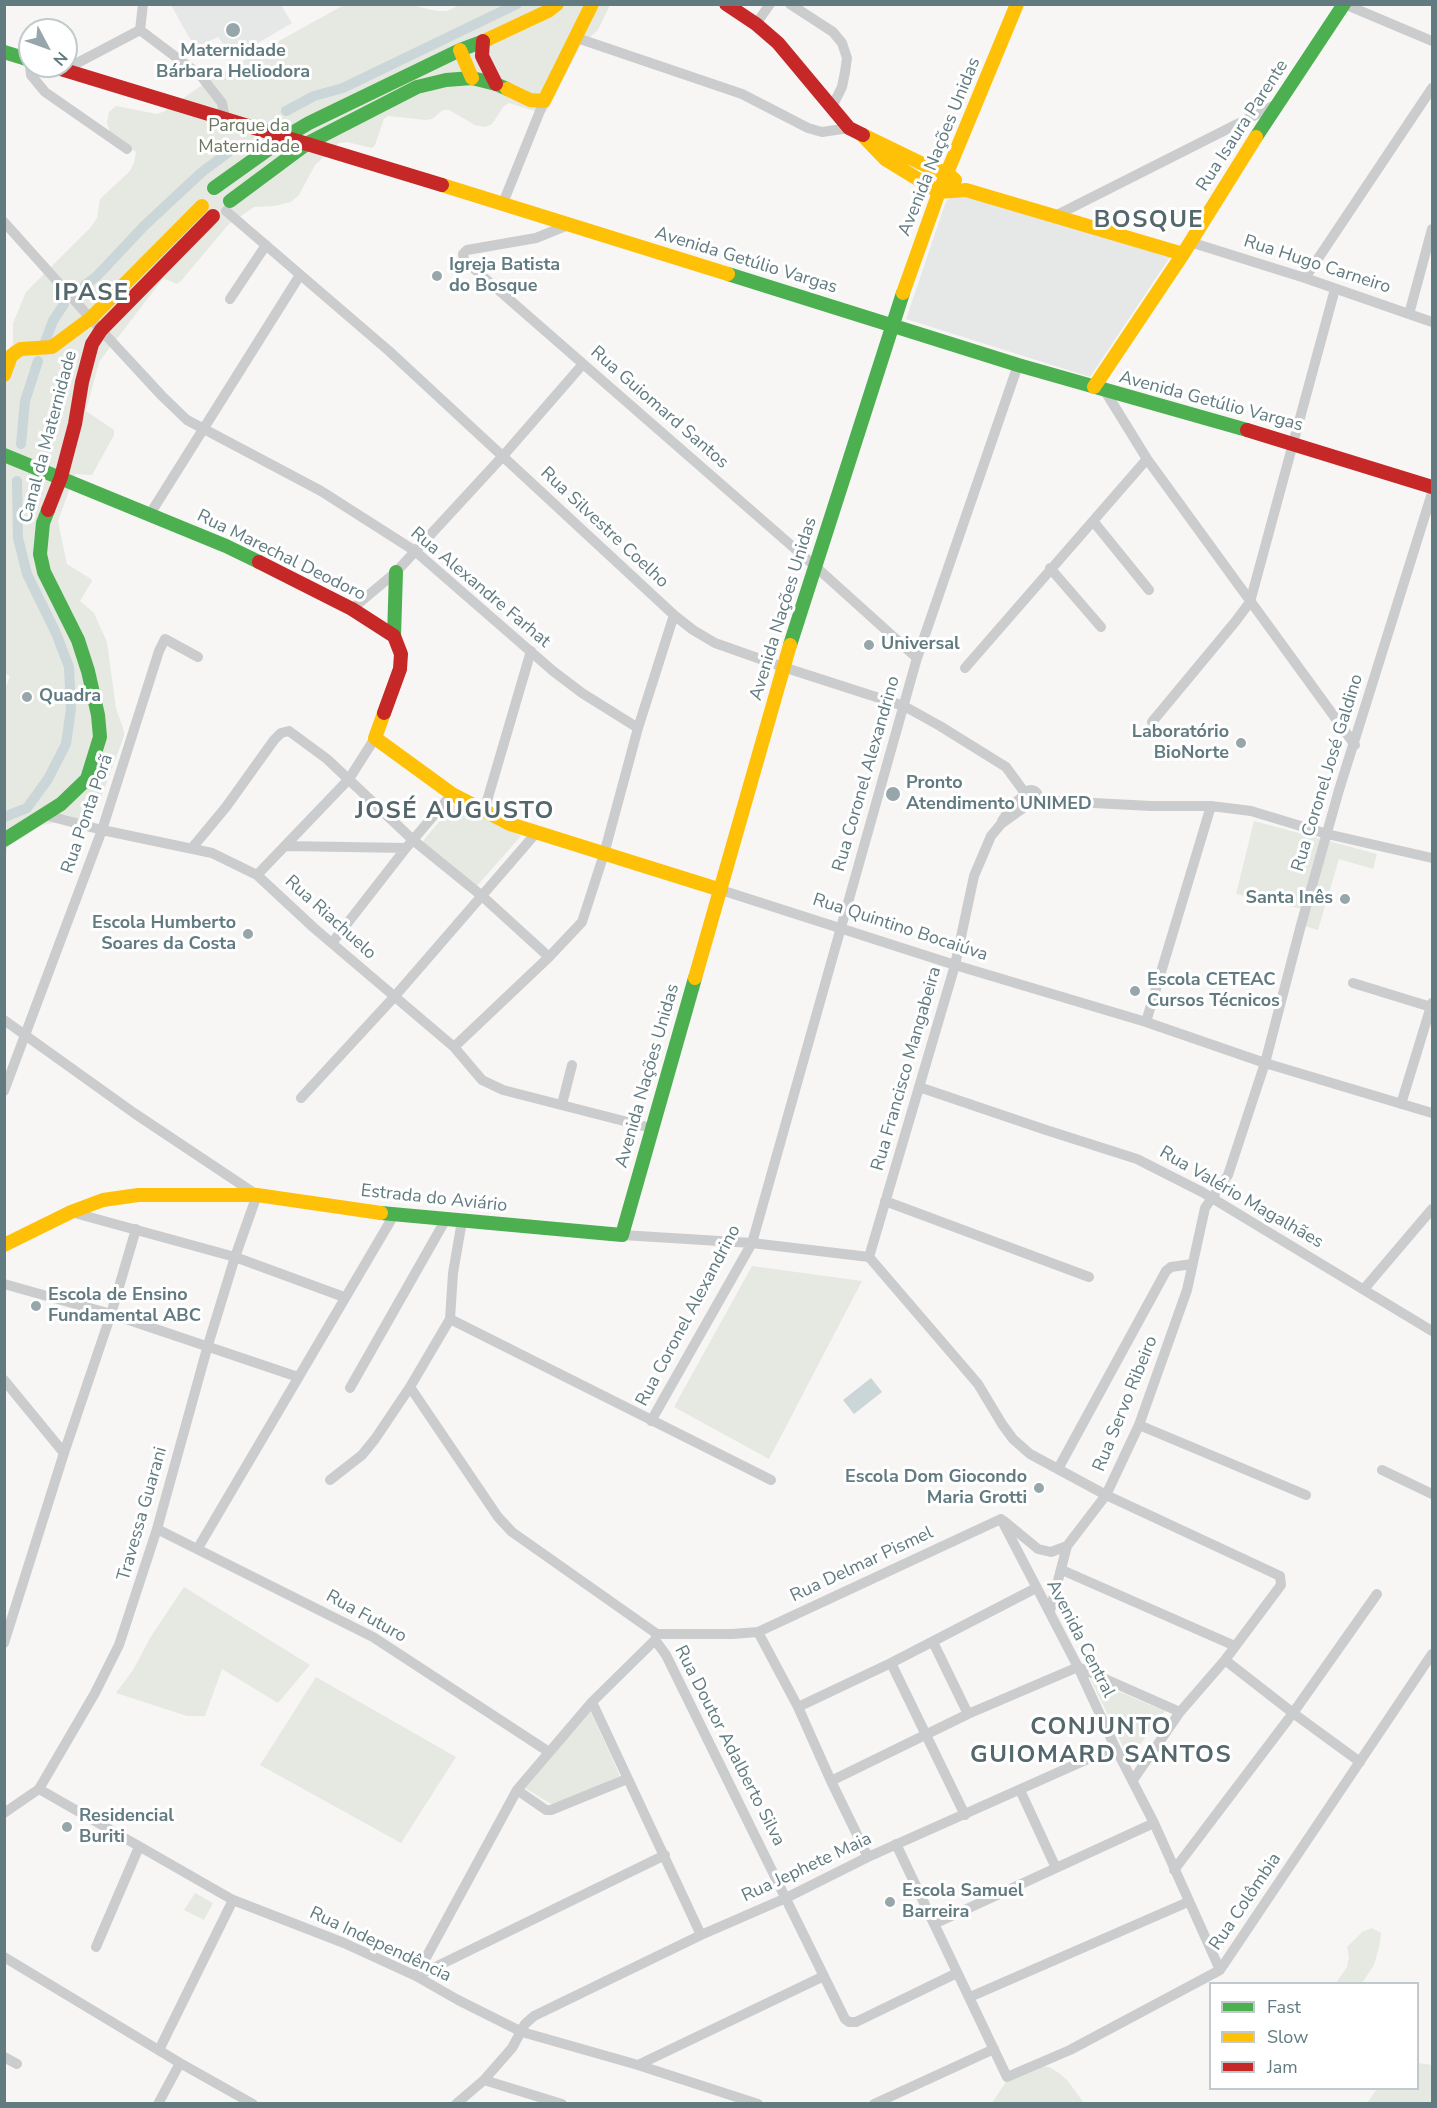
<!DOCTYPE html>
<html>
<head>
<meta charset="utf-8">
<style>
  body { margin:0 }
  #map { position:relative; width:1437px; height:2108px; overflow:hidden; background:#f7f6f5; font-family:"Nunito Sans",sans-serif }
  canvas { display:block }
  .frame { position:absolute; inset:0; border:6px solid #617b81; pointer-events:none }
  .legend { position:absolute; left:1209px; top:1982px; width:210px; height:108px; box-sizing:border-box; background:#fff; border:2px solid #c0cacd; margin:0; padding:8px 10px; list-style:none; font-size:18px; color:#617b81 }
  .legend li { display:flex; align-items:center; gap:12px; height:30px }
  .legend b { width:30px; border:2px solid #c0cacd }
  .north { position:absolute; left:18px; top:18px; width:60px; height:60px; box-sizing:border-box; background:#fff; border:2px solid #c0cacd; border-radius:50%; rotate:131deg; font-size:16px; font-weight:700; line-height:24px; text-align:center; color:#617b81 }
  .north::after { content:''; display:block; margin:auto; width:21px; height:27px; background:#96a6aa; clip-path:polygon(50% 0,100% 100%,50% 72%,0 100%) }
</style>
</head>
<body>
<div id="map">
<canvas width="1437" height="2108"></canvas>
<div class="frame"></div>
<ul class="legend">
<li><b style="height:8px;background:#4caf50"></b>Fast</li>
<li><b style="height:8px;background:#ffc107"></b>Slow</li>
<li><b style="height:8px;background:#c62828"></b>Jam</li>
</ul>
<div class="north">N</div>
</div>
<script>
const context = document.querySelector('canvas').getContext('2d');
context.lineJoin = 'round';
function paint(path, color) {
  context.fillStyle = color;
  context.fill(path, 'evenodd');
}
function toPath(rows) {
  const path = new Path2D();
  for (const r of rows) {
    if (r.length === 3) {
      path.moveTo(r[0] + r[2], r[1]);
      path.arc(r[0], r[1], r[2], 0, 2 * Math.PI);
      continue;
    }
    path.moveTo(r[0], r[1]);
    for (let i = 2; i < r.length; i += 2) path.lineTo(r[i], r[i + 1]);
  }
  return path;
}
function stroke(path, color, width, dash) {
  context.strokeStyle = color;
  context.lineWidth = width;
  context.lineCap = dash ? 'butt' : 'round';
  context.setLineDash(dash || []);
  context.stroke(path);
}
function label(font, color, halo, rows, align = 'center') {
  context.font = font + ' "Nunito Sans",sans-serif';
  context.lineWidth = 6;
  context.setLineDash([]);
  context.textBaseline = 'middle';
  context.strokeStyle = halo;
  context.fillStyle = color;
  for (const [text, x, y, turn = 0] of rows) {
    context.save();
    context.translate(x, y);
    context.rotate((+turn || 0) * Math.PI / 180);
    context.textAlign = isNaN(turn) ? turn : align;
    if (halo) context.strokeText(text, 0, 0);
    context.fillText(text, 0, 0);
    context.restore();
  }
}
paint(toPath([
  [171,5,281,5,292,23,233,58,218,37,195,48],
  [958,193,1170,257,1090,377,906,319,946,201]
]), '#e6e8e7');
paint(toPath([
  [462,4,610,5,598,30,580,46,546,112,541,113,509,103,504,106,492,124,485,127,475,125,449,110,443,110,432,119,425,120,388,116,384,119,375,145,372,148,347,142,339,143,315,165,299,195,291,202,274,206,254,207,228,225,181,281,177,284,165,279,162,280,99,362,86,411,114,430,114,435,92,475,75,474,58,521,67,564,91,579,92,581,80,601,94,613,107,642,116,708,124,731,124,736,93,820,89,822,75,819,42,825,7,847,5,863,4,691,10,676,4,673,4,386,13,360,13,323,26,292,91,227,97,218,100,199,130,171,134,163,136,152,110,133,107,122,109,112,116,106,157,114,165,111,212,78,344,5,411,5,437,11,447,11],
  [455,803,521,836,476,887,422,842],
  [1254,821,1377,854,1373,869,1339,859,1318,930,1301,925,1302,909,1236,894],
  [752,1266,862,1281,769,1459,674,1407],
  [184,1587,310,1665,278,1703,222,1669,205,1716,187,1716,116,1693,133,1670,150,1638],
  [316,1677,456,1757,401,1843,260,1765],
  [1091,1680,1165,1711,1129,1759],
  [590,1710,620,1776,563,1801,551,1804,525,1788],
  [195,1893,213,1903,204,1920,184,1910],
  [1372,1928,1381,1933,1380,1943,1374,1965,1362,1983,1336,1983,1347,1967,1349,1957,1347,1947,1362,1932],
  [1418,2063,1432,2065,1432,2103,1367,2103,1377,2089,1418,2088],
  [1039,2066,1049,2067,1059,2073,1067,2080,1084,2103,991,2104,1010,2076]
]), '#e6e8e2');
paint(toPath([
  [871,1378,882,1392,854,1414,843,1400]
]), '#cad6d7');
stroke(toPath([
  [286,111,314,96,343,88,517,4],
  [85,285,97,276,144,226,202,172,230,151],
  [45,342,53,321,64,304],
  [21,444,25,401,38,361],
  [4,817,27,808,48,779,66,744,71,709,69,667,56,633,27,574,18,538,17,481]
]), '#cad6d7', 10);
stroke(toPath([
  [790,4,833,32,842,43,847,58,845,72,842,87,832,107],
  [1344,4,1432,41],
  [756,24,770,4],
  [140,30,201,76,222,103,225,119],
  [577,38,742,94,808,128,822,132,849,128],
  [30,66,31,75,45,92,127,149],
  [64,70,140,30,143,4],
  [503,203,544,101],
  [226,211,389,351,674,615,693,630,715,643,783,667,904,706,940,726,1006,767,1025,793],
  [1055,216,1275,105],
  [4,222,101,330,162,396,187,420,321,491,415,551,553,671,582,693,638,728],
  [568,225,536,238,467,250,463,254,464,260,816,567,917,658],
  [1190,242,1305,278,1432,322],
  [1305,278,1432,88],
  [230,299,266,245],
  [1409,314,1432,229],
  [1105,391,1147,459,1355,745],
  [150,514,300,275],
  [1093,521,1149,590],
  [1050,568,1101,627],
  [352,609,396,572,503,456,583,364],
  [965,668,1147,459],
  [1152,722,1235,622,1250,602,1335,289],
  [1031,797,7],
  [1037,800,1151,806,1211,806,1251,811,1327,834,1432,858],
  [484,811,531,651],
  [45,815,102,830,212,853,257,875,314,928,454,1047,482,1080,503,1090,651,1128],
  [1002,821,1014,803,1024,796],
  [286,846,406,848],
  [192,848,226,807,274,740,281,733,289,731,327,759,413,840,482,896,549,957],
  [257,875,349,779,375,738],
  [721,890,955,965,1146,1022,1265,1063,1432,1113],
  [332,943,406,848,452,794],
  [1353,983,1431,1007],
  [4,1020,134,1113,257,1195,235,1257,208,1345,157,1529,119,1645,95,1693,39,1789,4,1813],
  [1146,1022,1211,806],
  [454,1047,549,957,582,922,604,854,638,728,674,615],
  [919,1087,1046,1130,1137,1159,1202,1192,1432,1331],
  [4,1091,102,830,159,651,165,639,198,657],
  [301,1098,395,996,537,832],
  [562,1104,572,1065],
  [1401,1104,1432,1003],
  [885,1201,1089,1277],
  [71,1212,235,1257,344,1297],
  [622,1235,752,1243,869,1257],
  [869,1257,978,1384,1002,1424,1013,1439,1030,1454,1106,1495,1280,1576,1281,1585,1225,1660,1180,1712,1133,1780],
  [869,1257,955,965,974,876,991,836,1001,824,1029,804],
  [4,1284,111,1314,298,1377],
  [1364,1289,1432,1209],
  [450,1319,771,1480],
  [4,1380,64,1453],
  [410,1387,498,1517,512,1532,657,1634],
  [350,1388,446,1219],
  [651,1421,752,1243,917,658,1018,365],
  [1139,1425,1306,1495],
  [1058,1469,1166,1271,1171,1267,1192,1264],
  [1382,1470,1432,1494],
  [330,1480,362,1455,375,1439,410,1387,450,1319,453,1273,462,1221],
  [1001,1519,1078,1667,1115,1747,1154,1823,1220,1970],
  [1004,1521,1038,1549,1051,1552,1067,1546],
  [157,1529,373,1637,549,1752],
  [198,1548,394,1215],
  [1062,1570,1235,1646],
  [1050,1611,1067,1546,1106,1495,1139,1425,1187,1290,1205,1208,1228,1175,1265,1063,1301,925,1339,790,1432,493],
  [758,1632,798,1707,831,1781,868,1857],
  [657,1634,732,1634,758,1632,1001,1519],
  [655,1640,666,1655,845,2019,849,2022,856,2022,957,1973],
  [933,1642,968,1714],
  [4,1643,64,1453,111,1314,136,1229],
  [1225,1660,1293,1713,1360,1762],
  [891,1663,965,1815],
  [592,1702,701,1935],
  [798,1707,891,1663,1036,1588],
  [831,1781,968,1714,1078,1667,1180,1712],
  [39,1789,233,1900,344,1943,416,1976,458,2000,522,2032,638,2065,758,2104],
  [517,1790,546,1810,551,1810,627,1779],
  [1020,1790,1056,1868],
  [896,1844,1007,2077,1070,2050,1220,1970,1432,1654],
  [1174,1870,1293,1713,1377,1594],
  [934,1924,1154,1823],
  [96,1947,139,1847],
  [4,1957,180,2063,253,2104],
  [416,1976,517,1790,592,1702,655,1640,657,1634],
  [417,1976,665,1855],
  [970,1997,1188,1902],
  [159,2050,233,1900],
  [4,2057,17,2064],
  [638,2065,824,1976],
  [484,2080,562,2104],
  [158,2104,180,2063],
  [456,2104,484,2080,512,2048,525,2024,534,2016,701,1935,786,1898,868,1857,1115,1747],
  [874,2104,994,2049]
]), '#cbcccd', 10);
stroke(toPath([
  [4,52,30,60],
  [1256,137,1344,4],
  [214,188,287,136,309,123,460,50,484,41],
  [230,201,308,143,417,87,446,80,472,78,496,84,507,89],
  [728,274,1018,365,1247,430],
  [4,455,226,546,259,562],
  [394,636,396,572],
  [790,645,903,293],
  [4,840,61,804,87,779,100,737,98,715,88,671,78,640,44,572,40,554,43,523,48,510],
  [381,1213,622,1235,695,978]
]), '#4caf50', 14);
stroke(toPath([
  [484,41,548,11,557,4],
  [460,50,472,78],
  [507,89,530,100,544,101,592,4],
  [862,135,885,159,939,192,966,190,1183,254],
  [863,135,931,168,947,173,955,180],
  [442,185,728,274],
  [903,293,939,192,1017,4],
  [4,375,11,356,16,352,21,349,52,347,91,318,202,206],
  [1094,387,1183,254,1256,137],
  [384,713,375,738,452,794,510,824,721,890],
  [695,978,790,645],
  [4,1245,71,1212,103,1200,138,1195,257,1195,381,1213]
]), '#ffc107', 14);
stroke(toPath([
  [726,4,756,24,778,43,849,128,863,135],
  [483,41,482,56,496,84],
  [51,66,442,185],
  [1247,430,1432,487],
  [48,510,61,477,75,424,82,382,92,344,101,330,213,216],
  [259,562,352,609,394,636,401,654,400,669,384,713]
]), '#c62828', 14);
for (const [x, y, r, color] of [
  [233,30,8,"#96a6aa"],
  [437,276,6,"#96a6aa"],
  [869,645,6,"#96a6aa"],
  [27,697,6,"#96a6aa"],
  [1241,743,6,"#96a6aa"],
  [893,794,8,"#96a6aa"],
  [1345,899,6,"#96a6aa"],
  [248,934,6,"#96a6aa"],
  [1135,991,6,"#96a6aa"],
  [36,1306,6,"#96a6aa"],
  [1039,1488,6,"#96a6aa"],
  [67,1827,6,"#96a6aa"],
  [890,1902,6,"#96a6aa"]
]) {
  const dot = new Path2D();
  dot.arc(x, y, r, 0, 2 * Math.PI);
  context.fillStyle = color;
  context.fill(dot);
  stroke(dot, '#fff', 2);
}
label('bold 18px', '#617b81', '#fff', [
  ["Maternidade",233,52,"center"],
  ["Bárbara Heliodora",233,73,"center"],
  ["Igreja Batista",449,266],
  ["do Bosque",449,287],
  ["Universal",881,645],
  ["Quadra",39,697],
  ["Laboratório",1229,733,"right"],
  ["BioNorte",1229,754,"right"],
  ["Pronto",906,784],
  ["Atendimento UNIMED",906,805],
  ["Santa Inês",1333,899,"right"],
  ["Escola Humberto",236,924,"right"],
  ["Soares da Costa",236,945,"right"],
  ["Escola CETEAC",1147,981],
  ["Cursos Técnicos",1147,1002],
  ["Escola de Ensino",48,1296],
  ["Fundamental ABC",48,1317],
  ["Escola Dom Giocondo",1027,1478,"right"],
  ["Maria Grotti",1027,1499,"right"],
  ["Residencial",79,1817],
  ["Buriti",79,1838],
  ["Escola Samuel",902,1892],
  ["Barreira",902,1913]
], 'left');
label('18px', '#617b81', '#fff', [
  ["Rua Isaura Parente",1243,126,-57],
  ["Avenida Nações Unidas",940,147,-68],
  ["Avenida Getúlio Vargas",746,261,17],
  ["Rua Hugo Carneiro",1317,265,18],
  ["Avenida Getúlio Vargas",1211,402,15],
  ["Rua Guiomard Santos",659,408,41],
  ["Canal da Maternidade",49,437,-75],
  ["Rua Silvestre Coelho",604,528,43],
  ["Rua Marechal Deodoro",281,556,26],
  ["Rua Alexandre Farhat",480,588,40],
  ["Avenida Nações Unidas",784,609,-73],
  ["Rua Coronel José Galdino",1328,773,-73],
  ["Rua Coronel Alexandrino",867,774,-74],
  ["Rua Ponta Porã",88,814,-71],
  ["Rua Riachuelo",330,918,42],
  ["Rua Quintino Bocaiúva",900,928,18],
  ["Rua Francisco Mangabeira",907,1069,-74],
  ["Avenida Nações Unidas",648,1076,-74],
  ["Rua Valério Magalhães",1241,1198,30],
  ["Estrada do Aviário",434,1199,6],
  ["Rua Coronel Alexandrino",689,1316,-62],
  ["Rua Servo Ribeiro",1126,1404,-68],
  ["Travessa Guarani",143,1514,-74],
  ["Rua Delmar Pismel",862,1565,-25],
  ["Rua Futuro",366,1617,29],
  ["Avenida Central",1080,1639,63],
  ["Rua Doutor Adalberto Silva",729,1746,63],
  ["Rua Jephete Maia",807,1868,-25],
  ["Rua Colômbia",1246,1902,-56],
  ["Rua Independência",380,1945,25]
]);
label('18px', '#6b7960', '#fff', [
  ["Parque da",249,127],
  ["Maternidade",249,148]
]);
context.letterSpacing = '1.5px';
label('bold 24px', '#53676c', '#fff', [
  ["BOSQUE",1149,221],
  ["IPASE",92,294],
  ["JOSÉ AUGUSTO",455,812],
  ["CONJUNTO",1101,1728],
  ["GUIOMARD SANTOS",1101,1756]
]);
context.letterSpacing = '0px';
</script>
</body>
</html>
